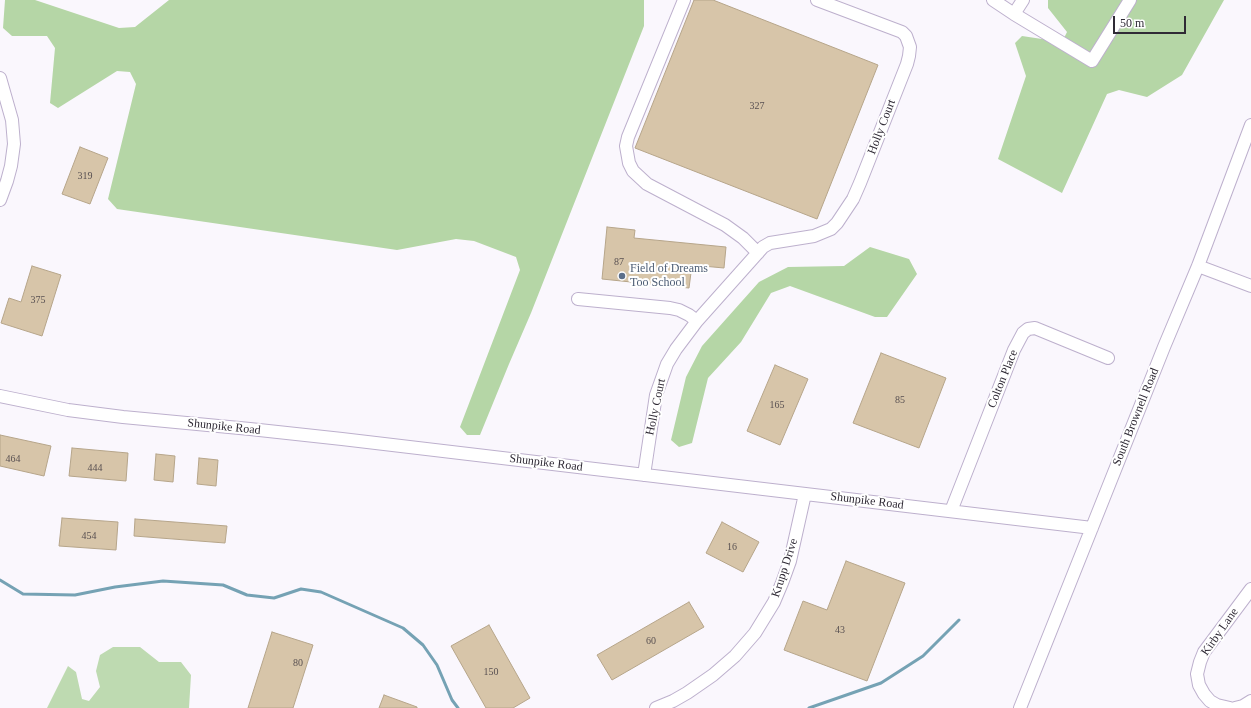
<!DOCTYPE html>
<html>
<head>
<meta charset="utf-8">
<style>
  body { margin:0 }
  #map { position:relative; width:1251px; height:708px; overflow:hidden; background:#faf7fd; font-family:Georgia,serif }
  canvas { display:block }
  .scale { position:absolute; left:1113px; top:16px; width:73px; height:18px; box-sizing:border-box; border:2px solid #2f2a35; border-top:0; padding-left:5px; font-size:12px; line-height:14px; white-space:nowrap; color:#2f2a35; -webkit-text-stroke:3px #fff; paint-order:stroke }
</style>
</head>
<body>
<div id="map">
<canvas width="1251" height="708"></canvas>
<div class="scale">50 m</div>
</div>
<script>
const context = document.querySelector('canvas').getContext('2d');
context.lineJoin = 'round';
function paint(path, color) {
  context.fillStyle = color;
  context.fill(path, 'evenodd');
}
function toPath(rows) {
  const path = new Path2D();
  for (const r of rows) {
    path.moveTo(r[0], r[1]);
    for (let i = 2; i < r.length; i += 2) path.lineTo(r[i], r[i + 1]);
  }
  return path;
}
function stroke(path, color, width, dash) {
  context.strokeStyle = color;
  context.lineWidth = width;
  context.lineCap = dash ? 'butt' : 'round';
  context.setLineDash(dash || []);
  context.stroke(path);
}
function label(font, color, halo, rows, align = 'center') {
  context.font = font + ' Georgia,serif';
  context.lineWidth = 4;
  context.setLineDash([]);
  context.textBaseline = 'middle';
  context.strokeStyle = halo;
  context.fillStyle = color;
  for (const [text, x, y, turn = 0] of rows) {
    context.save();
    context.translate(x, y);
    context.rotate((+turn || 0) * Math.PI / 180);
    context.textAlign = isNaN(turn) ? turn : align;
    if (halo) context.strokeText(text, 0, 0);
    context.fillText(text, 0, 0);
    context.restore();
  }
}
paint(toPath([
  [113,647,140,647,159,662,181,662,191,675,189,708,47,708,68,666,76,672,82,699,89,701,100,687,96,671,100,655]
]), '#bedab1');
paint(toPath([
  [5,0,35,0,119,28,135,27,169,0,644,0,644,26,531,313,509,364,480,435,467,435,460,427,520,270,516,257,474,241,456,239,397,250,117,209,108,199,136,84,130,72,117,71,58,108,50,103,55,48,47,36,12,36,3,28],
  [1048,0,1224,0,1182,75,1147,97,1119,90,1107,94,1062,193,998,159,1026,76,1015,43,1022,36,1062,42,1067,32,1048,8],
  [870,247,909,259,917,274,887,317,875,317,790,286,771,293,741,342,708,378,692,443,679,447,671,440,686,377,702,346,759,282,788,267,844,266]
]), '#b5d6a6');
stroke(toPath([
  [0,580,23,594,75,595,115,587,163,581,223,585,247,595,274,598,301,589,321,592,403,628,423,645,437,665,452,700,458,708],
  [809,708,881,683,923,656,959,620]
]), '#75a2b4', 3);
const building = toPath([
  [694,0,713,0,878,65,817,219,635,148,694,0],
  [80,147,108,158,90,204,62,194,80,147],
  [607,227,635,230,634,238,726,247,724,268,692,265,689,288,602,279,607,227],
  [32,266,61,275,42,336,1,323,9,298,21,302,32,266],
  [881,353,946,378,919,448,853,423,881,353],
  [775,365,808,379,780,445,747,431,775,365],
  [0,435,51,446,44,476,0,466,0,435],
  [72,448,128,453,126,481,69,476,72,448],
  [156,454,175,456,173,482,154,480,156,454],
  [199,458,218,460,216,486,197,484,199,458],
  [62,518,118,522,116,550,59,546,62,518],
  [135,519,227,526,225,543,134,536,135,519],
  [722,522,759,542,743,572,706,553,722,522],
  [846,561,905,583,867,681,784,650,803,601,827,610,846,561],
  [689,602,704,627,612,680,597,655,689,602],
  [489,625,530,698,513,708,486,708,451,646,489,625],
  [272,632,313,645,293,708,248,708,272,632],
  [384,695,417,707,417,708,379,708,384,695]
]);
paint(building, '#d7c5a9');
stroke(building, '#b6a58a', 1);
const minor = toPath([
  [684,0,628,137,626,146,629,163,633,171,647,184,725,225,743,238,758,253],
  [993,0,1014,14,1023,0],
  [1014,14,1092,61,1130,0],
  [0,78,12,120,14,144,11,166,7,181,0,200],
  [1198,266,1251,286],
  [578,299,670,308,679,310,689,315,697,321],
  [0,396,68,410,123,417,250,429,342,439,1092,528],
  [644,475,656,395,667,364,676,349,697,321,763,247,770,243,814,236,831,229,837,223,853,199,860,183,907,64,909,56,910,47,906,36,902,32,817,0],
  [951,511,1014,350,1023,333,1028,329,1035,328,1108,358],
  [656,708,673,701,687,693,713,675,735,656,755,633,774,602,782,583,790,561,805,494],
  [1020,708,1164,347,1198,266,1251,125],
  [1230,708,1217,705,1210,701,1204,694,1199,685,1197,674,1200,662,1204,652,1251,589],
  [1235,708,1243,706,1251,701]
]);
stroke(minor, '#bdb0cd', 14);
stroke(minor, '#fff', 12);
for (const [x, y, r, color] of [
  [622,276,4,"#5c6f8a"]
]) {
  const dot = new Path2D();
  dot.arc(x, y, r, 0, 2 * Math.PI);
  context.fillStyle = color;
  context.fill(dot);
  stroke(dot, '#fff', 1.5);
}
label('10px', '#595152', null, [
  ["327",757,106],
  ["319",85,176],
  ["87",619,262],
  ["375",38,300],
  ["85",900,400],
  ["165",777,405],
  ["464",13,459],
  ["444",95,468],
  ["454",89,536],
  ["16",732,547],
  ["43",840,630],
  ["60",651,641],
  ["80",298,663],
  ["150",491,672]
]);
label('12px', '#2f2a35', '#fff', [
  ["Holly Court",882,127,-69],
  ["Colton Place",1003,379,-68],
  ["Holly Court",656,407,-78],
  ["South Brownell Road",1136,417,-68],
  ["Shunpike Road",224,427,6],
  ["Shunpike Road",546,463,7],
  ["Shunpike Road",867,501,7],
  ["Krupp Drive",785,568,-72],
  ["Kirby Lane",1220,632,-55]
]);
label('12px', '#4e5e75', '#fff', [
  ["Field of Dreams",630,269],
  ["Too School",630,283]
], 'left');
</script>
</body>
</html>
